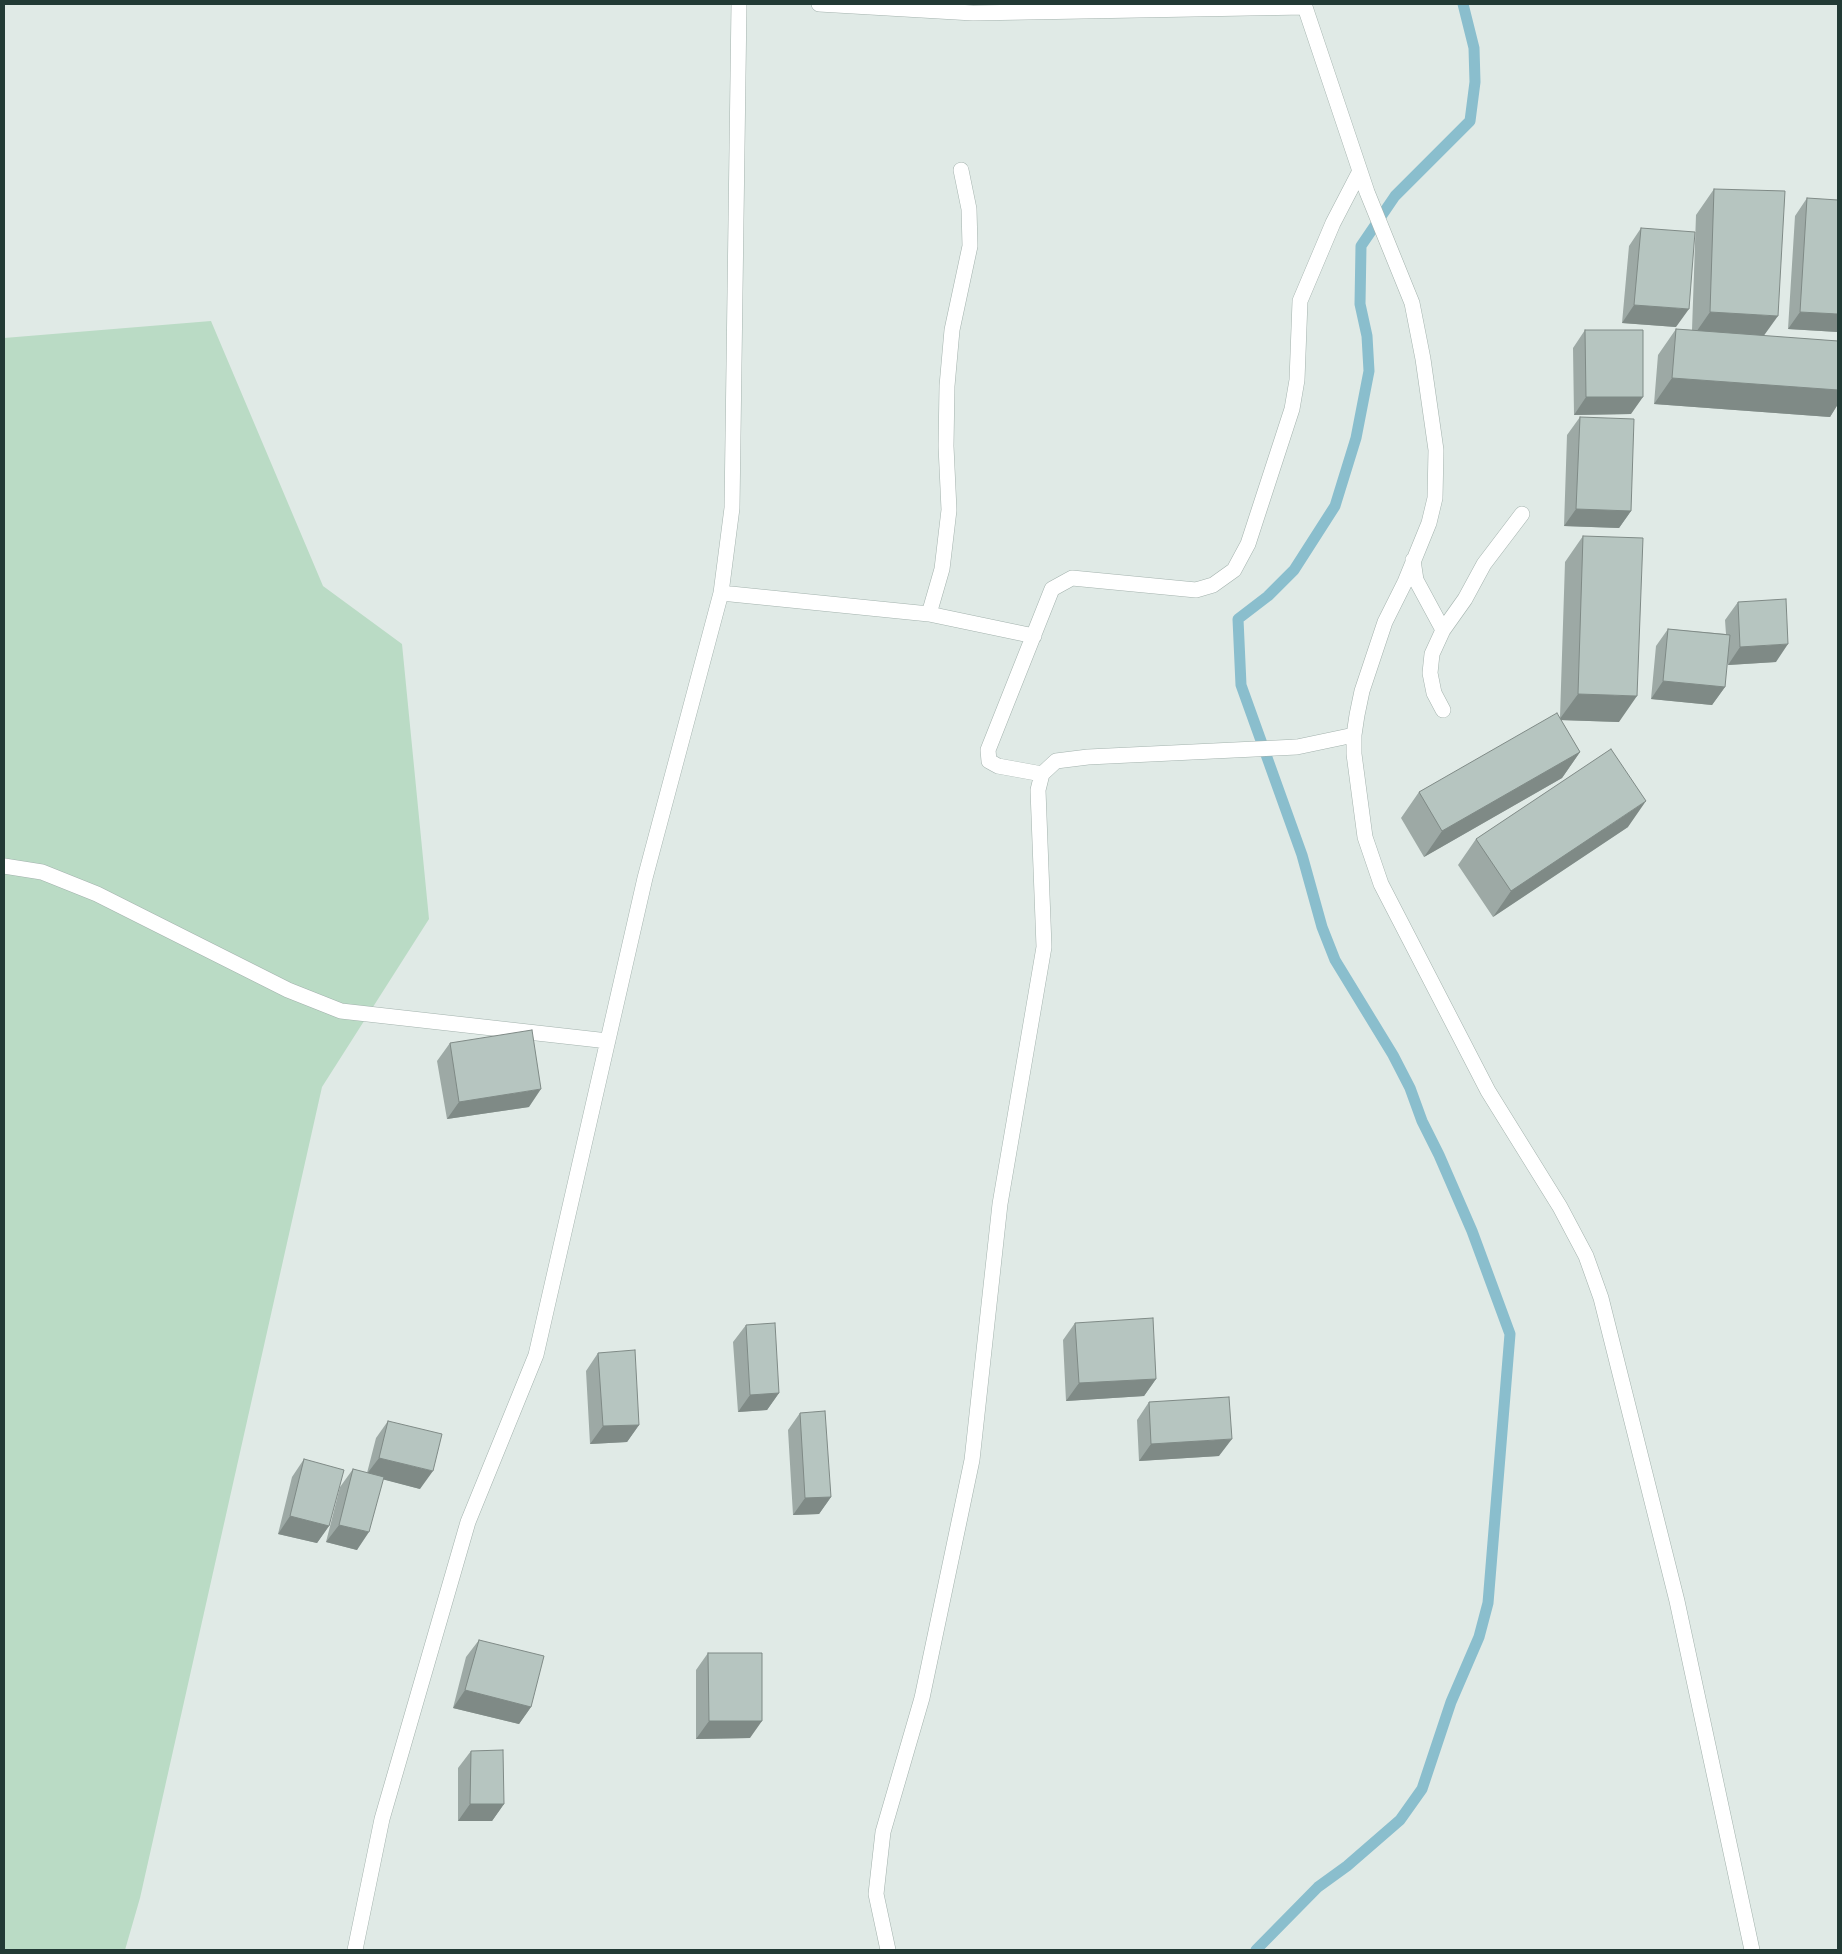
<!DOCTYPE html>
<html>
<head>
<meta charset="utf-8">
<style>
  body { margin:0 }
  #map { position:relative; width:1842px; height:1954px; overflow:hidden; background:#e0eae6; font-family:"PT Sans",sans-serif }
  canvas { display:block }
  .frame { position:absolute; inset:0; border:5px solid #223a35; pointer-events:none }
</style>
</head>
<body>
<div id="map">
<canvas width="1842" height="1954"></canvas>
<div class="frame"></div>
</div>
<script>
const context = document.querySelector('canvas').getContext('2d');
context.lineJoin = 'round';
function paint(path, color) {
  context.fillStyle = color;
  context.fill(path, 'evenodd');
}
function toPath(rows) {
  const path = new Path2D();
  for (const r of rows) {
    path.moveTo(r[0], r[1]);
    for (let i = 2; i < r.length; i += 2) path.lineTo(r[i], r[i + 1]);
  }
  return path;
}
function stroke(path, color, width, dash) {
  context.strokeStyle = color;
  context.lineWidth = width;
  context.lineCap = dash ? 'butt' : 'round';
  context.setLineDash(dash || []);
  context.stroke(path);
}
paint(toPath([
  [211,321,323,586,402,644,429,919,322,1087,140,1898,125,1950,4,1950,4,338]
]), '#badbc5');
stroke(toPath([
  [1256,1950,1318,1887,1347,1866,1400,1820,1422,1789,1451,1702,1479,1637,1488,1603,1510,1334,1472,1231,1439,1155,1422,1121,1410,1088,1393,1055,1335,960,1322,927,1302,855,1241,685,1238,619,1268,596,1294,570,1335,506,1356,438,1369,371,1367,336,1360,304,1361,246,1395,196,1470,121,1475,82,1474,48,1463,4]
]), '#8abecd', 11);
const minor = toPath([
  [819,4,973,13,1305,7],
  [1304,4,1367,192,1412,303,1423,359,1436,450,1435,498,1429,523,1405,582,1385,622,1362,691,1357,715,1354,735,1354,754,1365,837,1381,884,1488,1091,1560,1207,1586,1256,1601,1298,1677,1601,1752,1950],
  [1413,560,1416,580,1443,630,1432,654,1430,673,1434,693,1443,710],
  [721,593,929,614,1034,636],
  [929,614,942,569,949,510,946,446,947,386,952,330,970,246,969,209,961,170],
  [1443,630,1465,599,1484,564,1522,514],
  [1042,774,998,766,989,761,988,750,1052,589,1072,578,1196,590,1213,585,1234,570,1248,544,1292,409,1297,380,1300,301,1333,223,1360,171],
  [4,866,42,872,97,894,288,990,341,1011,608,1041],
  [355,1950,382,1819,468,1522,536,1355,645,878,721,593,732,508,739,4],
  [888,1950,876,1894,883,1832,922,1698,972,1460,1000,1204,1044,947,1038,790,1042,774,1056,761,1088,757,1297,747,1354,735]
]);
stroke(minor, '#a3b2ad', 16);
stroke(minor, '#fff', 15);
paint(toPath([
  [1714,189,1764,336,1838,341,1838,404,1830,417,1654,404,1658,355,1676,329,1692,330,1696,215],
  [1807,198,1838,332,1788,329,1795,216],
  [1641,228,1676,327,1622,323,1629,246],
  [1585,330,1631,414,1574,415,1573,348],
  [1580,417,1631,511,1619,528,1564,526,1567,435],
  [1583,536,1619,722,1561,720,1580,752,1562,778,1424,857,1401,818,1419,792,1560,717,1565,562],
  [1738,602,1776,662,1728,665,1727,659,1725,687,1712,705,1651,699,1656,646,1668,629,1726,634,1725,620],
  [1628,827,1493,917,1458,865,1476,839],
  [450,1043,529,1107,447,1119,437,1061],
  [1075,1323,1156,1379,1144,1396,1066,1401,1063,1340],
  [746,1325,779,1393,767,1410,738,1412,733,1342],
  [598,1353,639,1425,627,1442,590,1444,586,1371],
  [1149,1402,1219,1456,1139,1461,1137,1420],
  [800,1413,831,1497,819,1514,793,1515,788,1430],
  [388,1421,420,1489,383,1479,357,1550,326,1542,340,1487,353,1469,367,1473,376,1438],
  [304,1459,329,1526,317,1543,278,1534,292,1477],
  [479,1640,531,1707,519,1724,453,1708,466,1657],
  [708,1653,750,1738,696,1739,696,1670],
  [471,1751,504,1804,492,1821,458,1821,458,1768]
]), '#9da9a5');
paint(toPath([
  [1634,305,1689,309,1676,327,1622,323],
  [1710,312,1778,316,1760,341,1692,338],
  [1800,312,1838,314,1838,332,1788,329],
  [1672,378,1838,390,1838,404,1830,417,1654,404],
  [1586,397,1643,397,1631,414,1574,415],
  [1576,509,1631,511,1619,528,1564,526],
  [1788,644,1776,662,1728,665,1740,647],
  [1663,681,1725,687,1712,705,1651,699],
  [1578,694,1637,696,1619,722,1559,720],
  [1580,752,1562,778,1424,857,1442,831],
  [1646,801,1628,827,1493,917,1511,891],
  [541,1089,529,1107,447,1119,459,1102],
  [1156,1379,1144,1396,1066,1401,1079,1383],
  [779,1393,767,1410,738,1412,750,1395],
  [639,1425,627,1442,590,1444,603,1426],
  [1232,1439,1219,1456,1139,1461,1151,1444],
  [379,1458,433,1471,420,1489,366,1475],
  [831,1497,819,1514,793,1515,805,1498],
  [290,1516,329,1526,317,1543,278,1534],
  [339,1525,369,1532,357,1550,326,1542],
  [465,1690,531,1707,519,1724,453,1708],
  [709,1721,762,1721,750,1738,696,1739],
  [470,1804,504,1804,492,1821,458,1821]
]), '#7f8a86');
const building = toPath([
  [1714,189,1785,191,1778,316,1710,312,1714,189],
  [1807,198,1838,200,1838,314,1800,312,1807,198],
  [1641,228,1695,232,1689,309,1634,305,1641,228],
  [1676,329,1838,341,1838,390,1672,378,1676,329],
  [1585,330,1643,330,1643,397,1586,397,1585,330],
  [1580,417,1634,419,1631,511,1576,509,1580,417],
  [1583,536,1643,538,1637,696,1578,694,1583,536],
  [1786,599,1788,644,1740,647,1738,602,1786,599],
  [1668,629,1730,635,1725,687,1663,681,1668,629],
  [1557,713,1580,752,1442,831,1419,792,1557,713],
  [1611,749,1646,801,1511,891,1476,839,1611,749],
  [532,1030,541,1089,459,1102,450,1043,532,1030],
  [1153,1318,1156,1379,1079,1383,1075,1323,1153,1318],
  [775,1323,779,1393,750,1395,746,1325,775,1323],
  [635,1350,639,1425,603,1426,598,1353,635,1350],
  [1229,1397,1232,1439,1151,1444,1149,1402,1229,1397],
  [825,1411,831,1497,805,1498,800,1413,825,1411],
  [388,1421,442,1434,433,1471,379,1458,388,1421],
  [304,1459,344,1470,329,1526,290,1516,304,1459],
  [353,1469,384,1477,369,1532,339,1525,353,1469],
  [479,1640,544,1656,531,1707,465,1690,479,1640],
  [708,1653,762,1653,762,1721,709,1721,708,1653],
  [503,1750,504,1804,470,1804,471,1751,503,1750]
]);
paint(building, '#b6c5c0');
stroke(building, '#7f8a86', 1);
</script>
</body>
</html>
